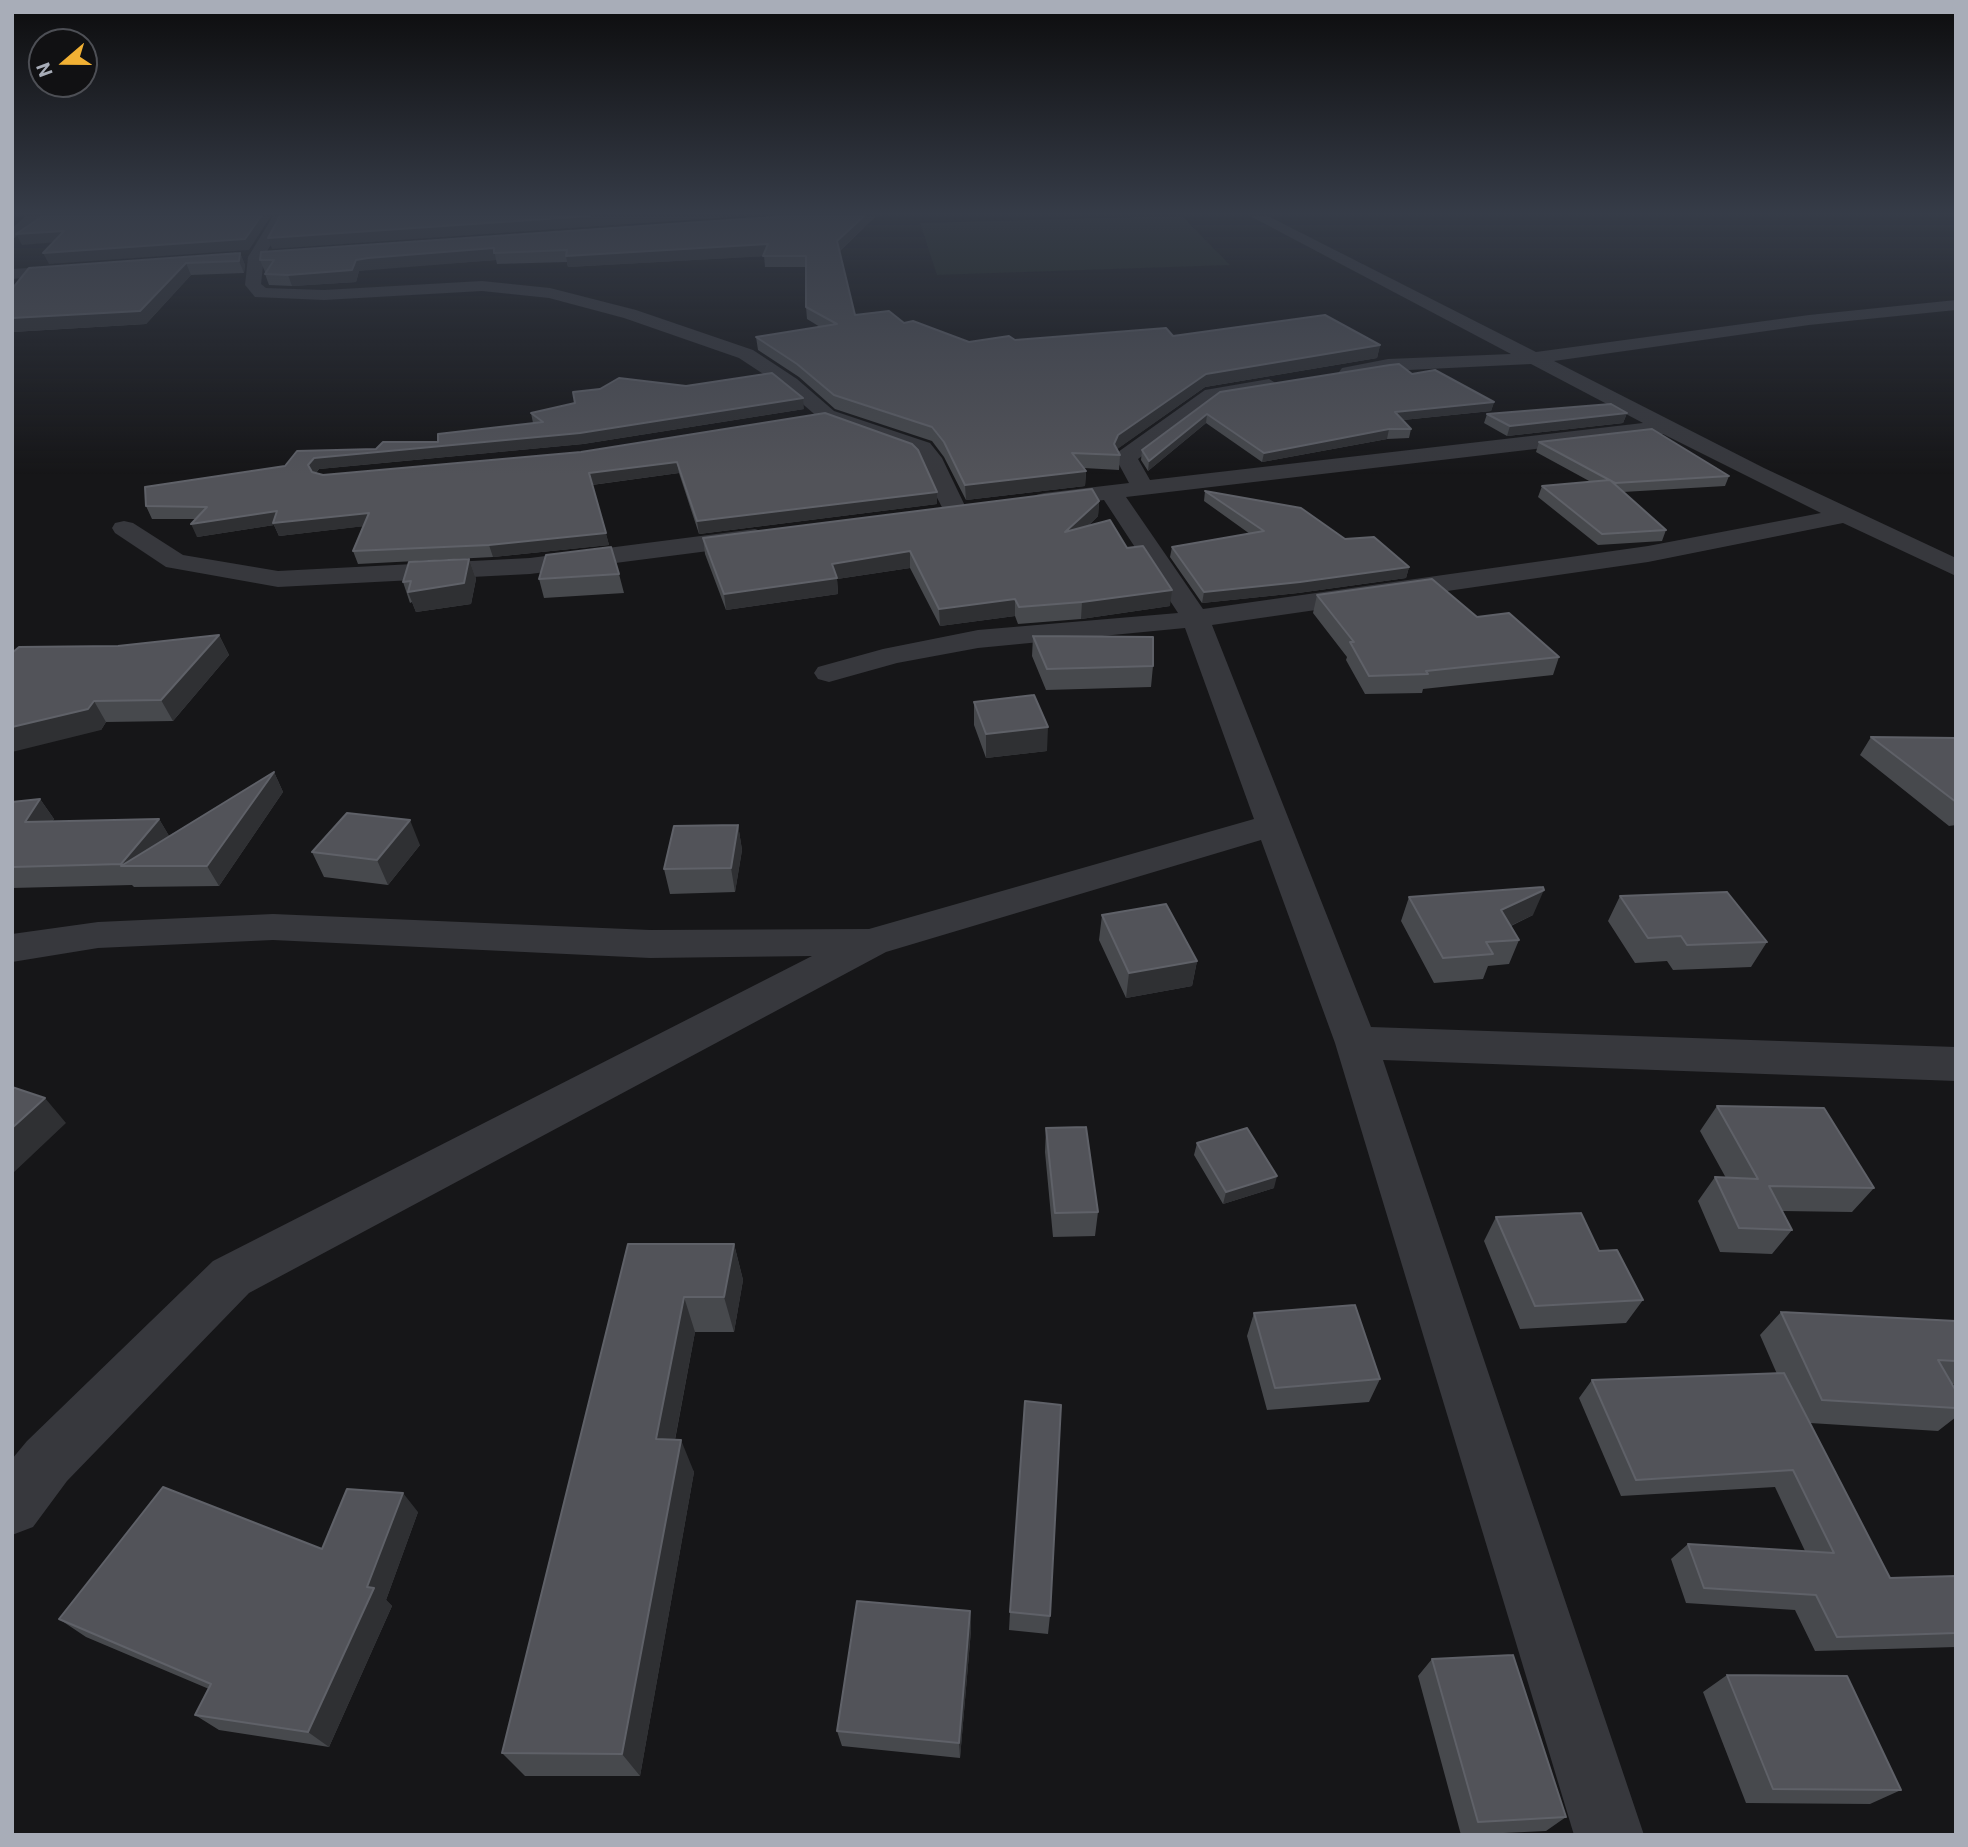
<!DOCTYPE html>
<html>
<head>
<meta charset="utf-8">
<style>
  body { margin:0 }
  #map { position:relative; width:1968px; height:1847px; overflow:hidden; background:#161618; font-family:Roboto,sans-serif }
  canvas { display:block }
  .frame { position:absolute; inset:0; border:14px solid #a8adb8; pointer-events:none }
  .north { position:absolute; left:28px; top:28px; width:70px; height:70px; box-sizing:border-box; background:#111113; border:2px solid #4d4f55; border-radius:50%; rotate:250deg; font-size:19px; font-weight:700; line-height:28px; text-align:center; color:#a8adb8 }
  .north::after { content:''; display:block; margin:auto; width:24px; height:32px; background:#f2b134; clip-path:polygon(50% 0,100% 100%,50% 72%,0 100%) }
</style>
</head>
<body>
<div id="map">
<canvas width="1968" height="1847"></canvas>
<div class="frame"></div>
<div class="north">N</div>
</div>
<script>
const context = document.querySelector('canvas').getContext('2d');
context.lineJoin = 'round';
function paint(path, color) {
  context.fillStyle = color;
  context.fill(path, 'evenodd');
}
function toPath(rows) {
  const path = new Path2D();
  for (const r of rows) {
    path.moveTo(r[0], r[1]);
    for (let i = 2; i < r.length; i += 2) path.lineTo(r[i], r[i + 1]);
  }
  return path;
}
function stroke(path, color, width, dash) {
  context.strokeStyle = color;
  context.lineWidth = width;
  context.lineCap = dash ? 'butt' : 'round';
  context.setLineDash(dash || []);
  context.stroke(path);
}
paint(toPath([
  [1182,216,1230,265,937,275,920,223]
]), '#1e261f');
paint(toPath([
  [26,216,42,216,12,240,12,228,26,216],
  [273,216,287,216,264,257,261,284,266,288,324,290,482,281,550,288,636,310,753,350,797,379,834,411,930,443,942,458,968,512,965,517,947,517,914,453,820,419,783,387,739,358,624,318,549,298,482,291,324,300,255,297,245,285,248,257,273,216],
  [1250,216,1268,216,1536,352,1809,315,1956,300,1956,310,1809,325,1554,361,1764,468,1956,558,1956,576,1843,523,1648,562,1212,625,1371,1027,1956,1047,1956,1081,1383,1060,1644,1835,1574,1835,1335,1043,1261,840,886,952,249,1293,67,1481,33,1527,12,1535,12,1459,27,1441,213,1261,812,956,650,958,273,940,98,948,12,962,12,934,98,922,273,914,650,930,869,929,1254,819,1185,628,978,648,897,663,829,682,818,679,814,673,818,667,883,649,978,630,1178,613,1104,500,1044,507,1036,505,1032,500,1036,495,1044,493,1129,483,1115,457,1118,452,1205,390,1269,379,1279,385,1269,391,1218,399,1138,459,1150,480,1643,423,1531,364,1388,371,1349,378,1342,376,1339,372,1342,368,1388,359,1511,354,1250,216],
  [1663,434,1821,513,1648,546,1203,609,1126,497,1663,434],
  [76,265,84,270,82,273,12,279,12,269,76,265],
  [124,521,133,523,183,555,278,571,530,558,755,529,764,532,768,537,764,542,755,545,530,574,278,587,166,567,115,533,112,528,115,523,124,521]
]), '#37383d');
paint(toPath([
  [787,216,876,216,840,251,855,315,904,323,969,342,1173,336,1380,345,1377,358,1205,387,1117,449,1120,455,1119,470,1084,468,1086,471,1085,486,966,500,944,457,932,441,835,409,799,377,758,350,756,337,820,327,807,319,806,307,806,267,765,267,764,256,568,267,567,262,497,264,496,260,372,269,359,271,356,282,292,286,269,285,265,274,266,272,265,272,260,260],
  [240,253,245,265,244,273,191,275,146,324,12,332,12,289],
  [1412,374,1494,402,1491,411,1403,420,1411,429,1409,438,1387,439,1262,462,1206,423,1148,471,1141,460,1142,450,1220,392],
  [804,409,583,444,319,469,316,473,323,475,581,452,937,492,937,504,699,534,679,473,592,485,609,545,493,557,358,564,353,551,364,526,279,536,274,525,197,537,196,519,152,519,146,506,285,466,376,449,438,442,533,423,531,413],
  [1627,413,1623,423,1507,436,1484,423,1487,414],
  [1539,442,1729,476,1725,486,1623,492,1666,530,1662,541,1598,545,1538,497,1542,486,1591,482,1536,452],
  [1205,491,1345,539,1409,567,1406,578,1298,593,1202,603,1170,557,1172,547,1250,534,1204,501],
  [1099,501,1098,516,1088,526,1127,548,1170,606,1081,619,1018,624,1015,616,940,626,910,568,837,579,838,594,726,610,705,554,703,538],
  [469,559,476,579,471,604,416,612,412,602,410,603,403,582],
  [619,574,624,593,544,598,539,579],
  [1317,595,1559,657,1553,675,1423,689,1422,693,1365,694,1346,660,1347,657,1313,613],
  [219,635,229,655,173,721,106,722,101,730,19,647,118,646],
  [1033,636,1153,666,1151,687,1046,690,1032,656],
  [974,702,1047,751,986,758,974,725],
  [1871,737,1956,738,1956,825,1949,826,1860,755],
  [274,772,283,792,219,886,134,887,132,885,12,888,12,802,40,799,54,819,52,822,159,819,169,836],
  [738,825,742,850,735,892,670,894,664,869],
  [420,845,388,885,324,877,312,852],
  [1620,896,1767,942,1751,967,1673,970,1667,961,1635,963,1608,921],
  [1409,897,1533,915,1511,926,1519,940,1509,964,1488,966,1483,979,1434,983,1401,921],
  [1102,915,1197,961,1192,986,1126,998,1099,940],
  [1717,1106,1874,1188,1852,1212,1782,1211,1792,1230,1772,1254,1720,1252,1698,1201,1715,1177,1726,1178,1700,1131],
  [1046,1128,1098,1212,1095,1236,1053,1237,1045,1152],
  [1197,1143,1274,1188,1223,1204,1194,1155],
  [1496,1217,1599,1251,1643,1300,1626,1323,1520,1329,1484,1241],
  [628,1244,734,1244,743,1280,734,1332,695,1332,675,1440,694,1472,640,1776,525,1776,502,1753],
  [1781,1312,1956,1321,1956,1385,1952,1384,1956,1391,1956,1417,1938,1431,1810,1423,1890,1578,1956,1576,1956,1647,1815,1651,1795,1610,1686,1603,1671,1559,1688,1544,1805,1551,1775,1487,1621,1496,1579,1398,1592,1380,1777,1374,1760,1335],
  [1254,1313,1380,1379,1369,1402,1267,1410,1247,1336],
  [418,1512,386,1600,392,1606,329,1747,219,1730,195,1715,209,1689,86,1637,59,1619,322,1549],
  [970,1611,971,1630,960,1758,842,1746,837,1731],
  [1010,1612,1050,1616,1048,1634,1009,1630],
  [1432,1659,1566,1817,1546,1831,1461,1835,1418,1676],
  [1727,1675,1901,1790,1870,1804,1746,1803,1703,1692]
]), '#47494d');
paint(toPath([
  [261,216,271,216,249,250,49,264,43,253],
  [590,216,744,216,272,249,268,238],
  [864,216,876,216,838,252,837,241],
  [64,231,69,241,22,245,16,234],
  [768,244,769,256,568,267,566,256],
  [494,248,496,260,359,271,356,282,292,286,288,275,368,258],
  [240,253,245,265,244,273,239,261],
  [186,263,191,275,146,324,12,332,12,318],
  [1380,345,1377,358,1205,387,1116,450,1114,444,1118,435,1206,374],
  [803,398,804,409,583,444,319,469,312,477,308,465,314,458],
  [1494,402,1491,411,1393,421,1395,412],
  [1627,413,1623,423,1507,436,1510,426],
  [1207,414,1206,423,1148,471,1149,461],
  [1389,429,1387,439,1262,462,1264,453],
  [677,462,679,473,591,485,589,473],
  [1086,471,1085,486,966,500,965,485],
  [937,492,937,504,699,534,697,521],
  [1099,501,1098,516,1064,548,1065,532],
  [277,511,369,513,374,525,279,536,274,525,197,537,191,524],
  [606,533,609,545,493,557,489,545],
  [910,551,910,568,837,579,838,594,726,610,724,594,832,564],
  [469,559,476,579,471,604,416,612,408,592],
  [1409,567,1406,578,1298,593,1202,603,1204,592],
  [1172,590,1170,606,1081,619,1082,602],
  [1015,599,1015,616,940,626,939,609],
  [219,635,229,655,173,721,161,700],
  [94,701,106,722,101,730,12,752,12,727],
  [1048,727,1047,751,986,758,986,734],
  [274,772,283,792,219,886,207,866],
  [40,799,54,819,39,843,25,822],
  [159,819,171,839,123,866,121,864],
  [410,820,420,845,388,885,377,860],
  [738,825,742,850,735,892,731,868],
  [1544,890,1533,915,1491,935,1501,910],
  [1197,961,1192,986,1126,998,1129,973],
  [45,1098,66,1123,12,1174,12,1128],
  [1277,1176,1274,1188,1223,1204,1226,1192],
  [734,1244,743,1280,734,1332,724,1297],
  [684,1297,695,1332,669,1471,656,1439],
  [681,1440,694,1472,640,1776,622,1754],
  [403,1493,418,1512,386,1600,392,1606,329,1747,308,1732,367,1587],
  [970,1611,971,1630,960,1758,959,1743]
]), '#2f3033');
const building = toPath([
  [43,216,261,216,245,239,43,253,64,231,16,234,43,216],
  [280,216,590,216,268,238,280,216],
  [787,216,864,216,837,241,855,315,889,311,904,323,913,321,969,342,1009,336,1015,340,1166,328,1173,336,1325,315,1380,345,1206,374,1118,435,1114,444,1120,455,1072,453,1086,471,965,485,944,442,932,427,834,395,797,364,756,337,837,324,806,307,806,256,763,256,768,244,566,256,567,250,494,253,494,248,368,258,356,260,352,270,288,275,265,274,274,260,260,260,261,252,787,216],
  [240,253,239,261,186,263,140,311,12,318,12,289,29,268,240,253],
  [1399,364,1412,374,1435,370,1494,402,1395,412,1411,429,1389,429,1264,453,1207,414,1149,461,1142,450,1220,392,1390,365,1399,364],
  [772,373,803,398,580,433,314,458,308,465,312,472,323,475,581,452,825,413,912,444,918,450,937,492,697,521,677,462,589,473,606,533,489,545,353,551,369,513,273,523,277,511,191,524,207,507,146,506,145,487,285,466,297,451,376,449,383,442,438,442,438,434,543,422,531,413,575,403,573,392,600,389,619,378,686,386,772,373],
  [1611,404,1627,413,1510,426,1487,414,1611,404],
  [1652,429,1729,476,1615,483,1539,442,1652,429],
  [1610,480,1666,530,1602,534,1542,486,1610,480],
  [1092,489,1099,501,1065,532,1110,520,1127,548,1143,546,1172,590,1082,602,1019,607,1015,599,939,609,910,551,832,564,837,578,724,594,703,538,1092,489],
  [1205,491,1301,508,1345,539,1374,537,1409,567,1300,582,1204,592,1172,547,1264,531,1205,491],
  [611,547,619,574,539,579,546,555,611,547],
  [469,559,464,583,408,592,411,581,403,582,409,562,469,559],
  [1432,579,1477,617,1509,613,1559,657,1426,671,1428,674,1369,676,1350,642,1354,642,1317,595,1432,579],
  [219,635,161,700,94,701,88,709,12,727,12,653,19,647,118,646,219,635],
  [1033,636,1153,637,1153,666,1047,669,1033,636],
  [1034,695,1048,727,986,734,974,702,1034,695],
  [1871,737,1956,738,1956,802,1871,737],
  [274,772,207,866,121,866,274,772],
  [40,799,25,822,159,819,121,864,12,867,12,802,40,799],
  [347,813,410,820,377,860,312,852,347,813],
  [738,825,731,868,664,869,674,826,738,825],
  [1543,887,1544,890,1501,910,1519,940,1486,942,1493,954,1443,958,1409,897,1543,887],
  [1727,892,1767,942,1687,945,1681,936,1648,938,1620,896,1727,892],
  [1166,904,1197,961,1129,973,1102,915,1166,904],
  [12,1087,45,1098,12,1128,12,1087],
  [1717,1106,1824,1108,1874,1188,1769,1186,1792,1230,1739,1228,1715,1177,1758,1179,1717,1106],
  [1086,1127,1098,1212,1055,1213,1046,1128,1086,1127],
  [1247,1128,1277,1176,1226,1192,1197,1143,1247,1128],
  [1581,1213,1599,1251,1617,1250,1643,1300,1535,1306,1496,1217,1581,1213],
  [628,1244,734,1244,724,1297,684,1297,656,1439,681,1440,622,1754,502,1753,628,1244],
  [1355,1305,1380,1379,1275,1388,1254,1313,1355,1305],
  [1781,1312,1956,1321,1956,1361,1938,1360,1956,1391,1956,1408,1822,1400,1781,1312],
  [1784,1373,1890,1578,1956,1576,1956,1633,1837,1637,1816,1595,1704,1588,1688,1544,1834,1553,1793,1470,1636,1480,1592,1380,1784,1373],
  [1025,1401,1061,1405,1050,1616,1010,1612,1025,1401],
  [163,1487,322,1549,347,1489,403,1493,367,1587,374,1588,308,1732,195,1715,211,1684,59,1619,163,1487],
  [857,1601,970,1611,959,1743,837,1731,857,1601],
  [1513,1655,1566,1817,1478,1822,1432,1659,1513,1655],
  [1727,1675,1847,1676,1901,1790,1773,1789,1727,1675]
]);
paint(building, '#525359');
stroke(building, '#5f6168', 2);
const sky = context.createLinearGradient(0, 0, 0, 475);
sky.addColorStop(0, '#0c0c0d');
sky.addColorStop(0.45, '#363c48');
sky.addColorStop(1, '#363c4800');
context.fillStyle = sky;
context.fillRect(0, 0, 1968, 475);
</script>
</body>
</html>
